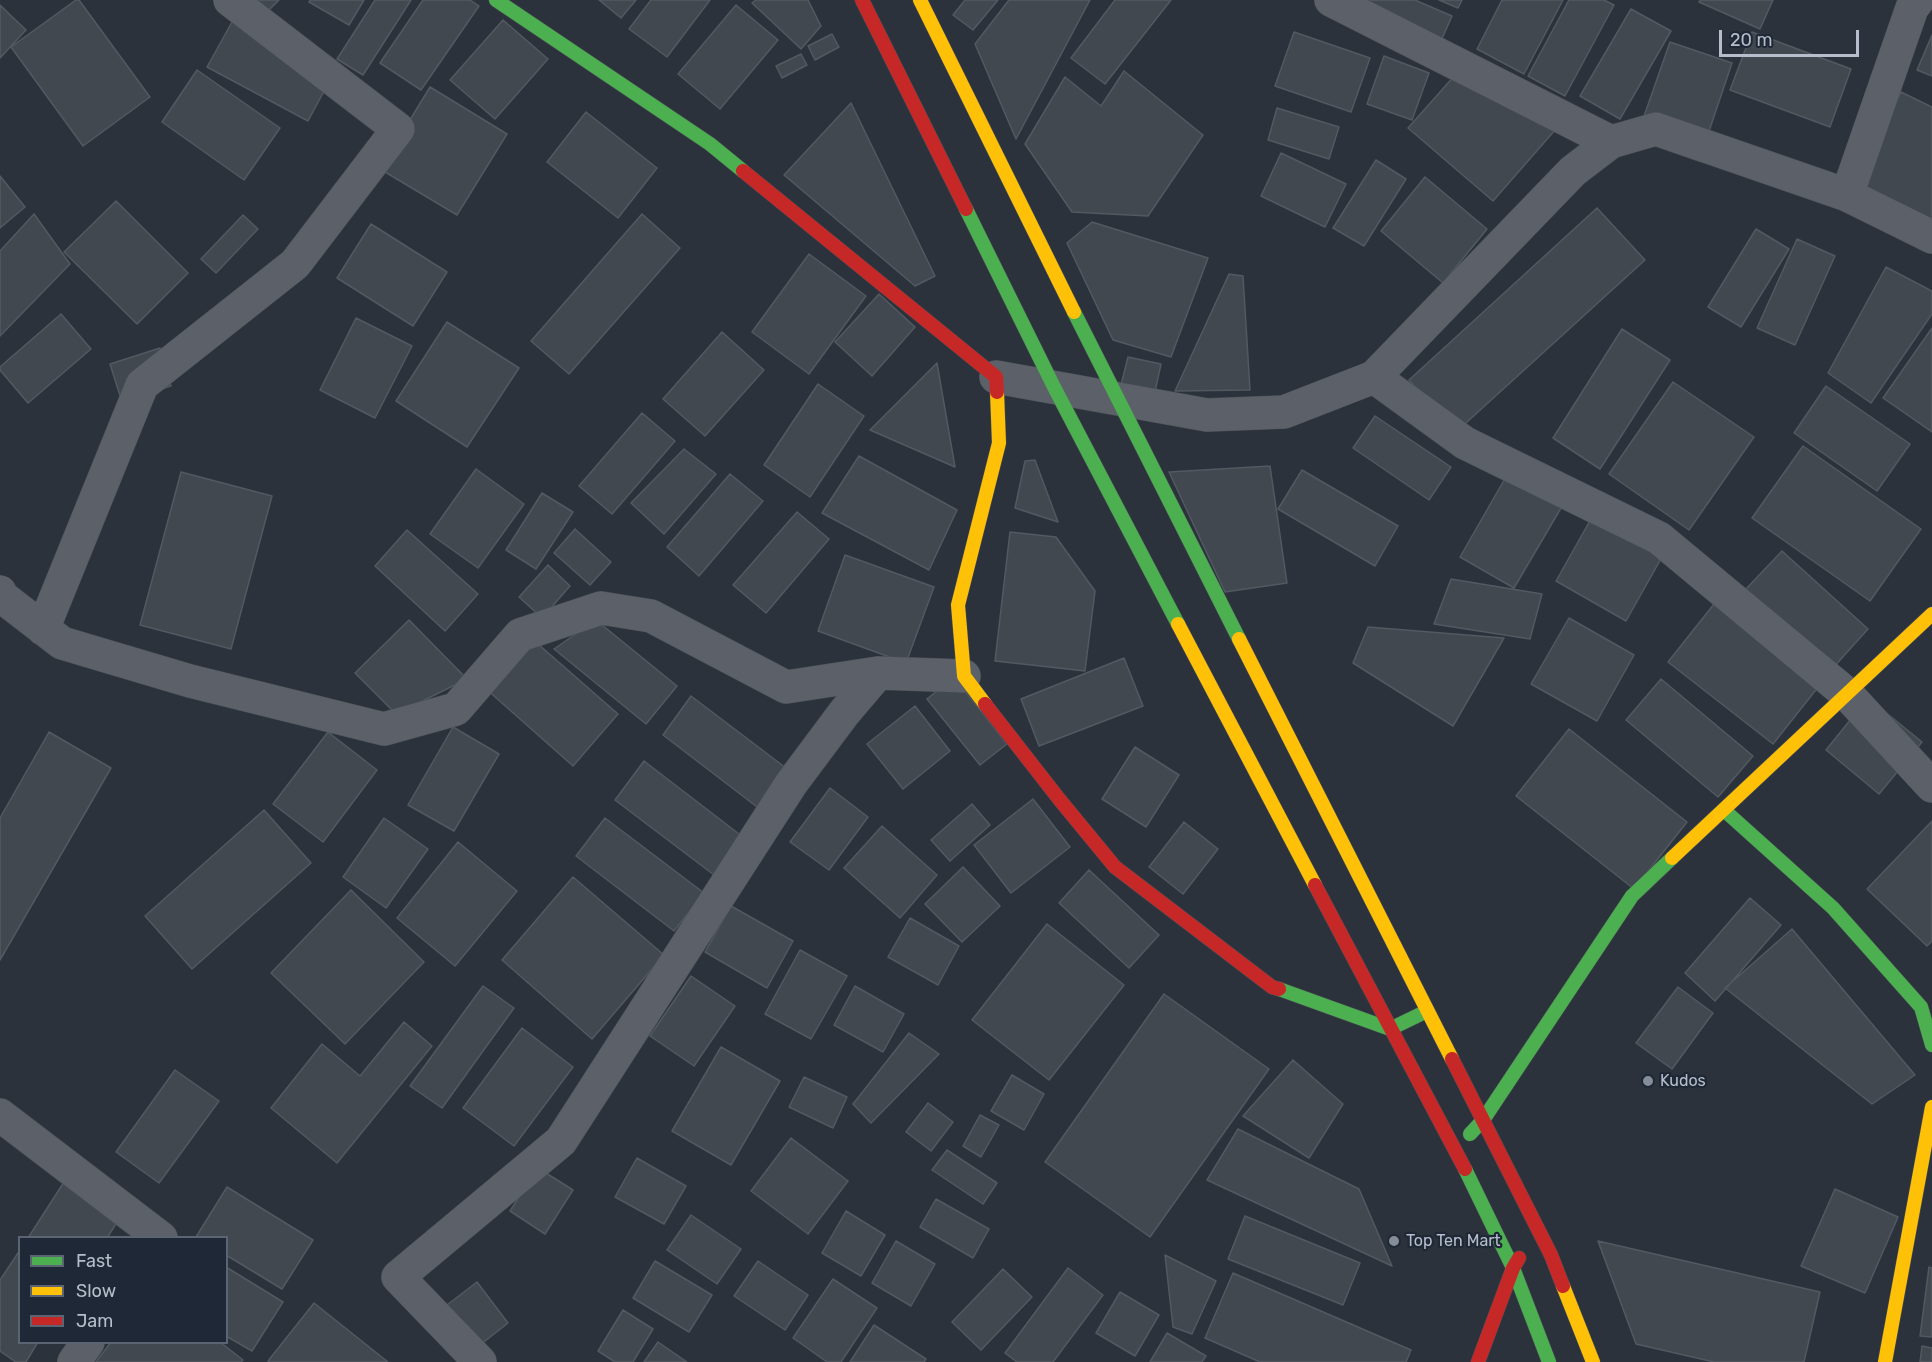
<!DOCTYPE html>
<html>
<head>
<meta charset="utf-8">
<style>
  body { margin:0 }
  #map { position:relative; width:1932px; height:1362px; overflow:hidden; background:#2b323b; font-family:Rubik,sans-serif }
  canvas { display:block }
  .legend { position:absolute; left:18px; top:1236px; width:210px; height:108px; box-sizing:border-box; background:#1e2836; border:2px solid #5b6472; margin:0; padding:8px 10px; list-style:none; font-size:18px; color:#b6becb }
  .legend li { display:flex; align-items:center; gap:12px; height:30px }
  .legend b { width:30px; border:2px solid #5b6472 }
  .scale { position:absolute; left:1719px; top:30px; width:140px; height:27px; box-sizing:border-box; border:3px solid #b6becb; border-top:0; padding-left:8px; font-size:18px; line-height:21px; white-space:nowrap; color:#b6becb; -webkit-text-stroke:4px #1e2836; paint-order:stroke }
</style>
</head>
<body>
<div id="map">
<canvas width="1932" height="1362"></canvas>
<ul class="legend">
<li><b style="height:8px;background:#4caf50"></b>Fast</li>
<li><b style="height:8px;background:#ffc107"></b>Slow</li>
<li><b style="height:8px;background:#c62828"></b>Jam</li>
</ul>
<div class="scale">20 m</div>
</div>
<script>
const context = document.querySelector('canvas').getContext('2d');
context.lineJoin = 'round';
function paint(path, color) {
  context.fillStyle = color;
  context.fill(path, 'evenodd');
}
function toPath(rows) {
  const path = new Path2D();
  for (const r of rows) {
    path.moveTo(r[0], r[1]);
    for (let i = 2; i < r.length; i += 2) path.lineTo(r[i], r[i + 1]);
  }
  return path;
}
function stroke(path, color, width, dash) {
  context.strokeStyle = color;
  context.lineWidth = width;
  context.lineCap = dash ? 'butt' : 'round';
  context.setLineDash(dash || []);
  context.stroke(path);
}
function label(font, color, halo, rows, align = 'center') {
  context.font = font + ' Rubik,sans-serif';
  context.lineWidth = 4.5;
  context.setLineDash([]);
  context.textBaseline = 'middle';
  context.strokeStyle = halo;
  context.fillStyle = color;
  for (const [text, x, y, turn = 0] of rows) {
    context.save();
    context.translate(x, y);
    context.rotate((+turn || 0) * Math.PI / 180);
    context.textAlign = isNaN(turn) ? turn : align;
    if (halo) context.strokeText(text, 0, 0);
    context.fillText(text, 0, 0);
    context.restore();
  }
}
const building = toPath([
  [76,0,79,0,150,97,83,146,11,47,76,0],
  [252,0,279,0,266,13,252,0],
  [310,0,364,0,349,25,309,2,310,0],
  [375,0,411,0,363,75,337,59,375,0],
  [423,0,470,0,479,6,421,90,380,63,423,0],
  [599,0,636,0,621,18,599,0],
  [651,0,710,0,667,57,629,29,651,0],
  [756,0,808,0,821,26,801,49,752,3,756,0],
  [965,0,998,0,973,30,953,15,965,0],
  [1009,0,1090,0,1016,139,975,44,1009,0],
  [1115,0,1171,0,1105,84,1071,58,1115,0],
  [1343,0,1415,0,1452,16,1434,57,1343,0],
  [1439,0,1462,0,1458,8,1439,0],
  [1502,0,1563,0,1524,74,1477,49,1502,0],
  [1569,0,1604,0,1614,5,1565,96,1528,76,1569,0],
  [1700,0,1773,0,1760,29,1699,2,1700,0],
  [0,5,26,30,0,58,0,5],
  [736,5,778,40,720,109,678,74,736,5],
  [1631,9,1671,31,1620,119,1580,96,1631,9],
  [237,13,337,67,308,121,207,67,237,13],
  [503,20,548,59,495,119,450,80,503,20],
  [1294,32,1370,58,1351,112,1275,86,1294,32],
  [1752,32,1851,69,1830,127,1730,90,1752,32],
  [832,34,839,47,815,60,808,46,832,34],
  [1932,35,1932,76,1917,70,1932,35],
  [1670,42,1732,63,1699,161,1636,139,1670,42],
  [801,54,807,65,782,78,776,66,801,54],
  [1384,56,1429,73,1412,120,1367,104,1384,56],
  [1472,56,1556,129,1493,201,1408,128,1472,56],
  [197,70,280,128,244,180,162,122,197,70],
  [1124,71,1203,135,1148,216,1072,212,1025,144,1065,77,1101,106,1124,71],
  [430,87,507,134,457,215,380,169,430,87],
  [1901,92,1932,107,1932,227,1855,191,1901,92],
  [851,103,935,276,915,286,784,175,851,103],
  [1277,108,1339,127,1329,159,1268,140,1277,108],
  [586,112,657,168,618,218,547,162,586,112],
  [1281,153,1346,184,1325,227,1261,196,1281,153],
  [1376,160,1406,179,1364,246,1333,228,1376,160],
  [0,176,25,207,0,228,0,176],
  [1425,177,1487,229,1443,283,1381,231,1425,177],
  [116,201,188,273,137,324,64,252,116,201],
  [1597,208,1645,260,1456,432,1409,380,1597,208],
  [34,214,70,264,0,336,0,251,34,214],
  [642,214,680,248,569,374,531,341,642,214],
  [243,215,258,229,216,273,201,259,243,215],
  [1092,222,1208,258,1171,357,1113,340,1067,243,1092,222],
  [371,224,447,272,413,326,337,278,371,224],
  [1756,229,1789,249,1741,327,1708,307,1756,229],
  [1797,239,1835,256,1795,345,1757,328,1797,239],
  [809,254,866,296,809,374,752,332,809,254],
  [1886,267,1932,291,1932,314,1871,403,1828,373,1886,267],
  [1229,274,1243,276,1250,390,1175,391,1229,274],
  [879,294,915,327,872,376,835,342,879,294],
  [61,314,91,349,28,403,0,370,0,367,61,314],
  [356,318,412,346,375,418,320,390,356,318],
  [447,322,519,368,467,447,396,401,447,322],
  [1932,328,1932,432,1883,398,1932,328],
  [1622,329,1670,360,1600,469,1553,438,1622,329],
  [722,332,764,370,705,436,663,399,722,332],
  [160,348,171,386,122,402,110,364,160,348],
  [1128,357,1161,364,1155,392,1121,385,1128,357],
  [937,363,955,467,870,430,937,363],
  [1673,382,1754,437,1689,530,1609,474,1673,382],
  [818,384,864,416,810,497,764,465,818,384],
  [1826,386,1910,444,1877,491,1794,433,1826,386],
  [642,413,675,441,612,514,579,486,642,413],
  [1375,416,1451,467,1429,500,1353,448,1375,416],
  [1803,446,1921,529,1870,601,1752,518,1803,446],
  [684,449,716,474,664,534,631,503,684,449],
  [1519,454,1574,486,1514,588,1460,557,1519,454],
  [859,456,957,510,929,570,822,513,859,456],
  [1035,460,1058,522,1015,508,1025,461,1035,460],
  [1270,466,1287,583,1225,592,1169,472,1270,466],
  [476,469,524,504,478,568,430,534,476,469],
  [1302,470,1398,526,1375,566,1278,509,1302,470],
  [181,472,272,496,231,649,140,625,181,472],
  [730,474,763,501,699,576,667,547,730,474],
  [542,493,573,512,536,569,506,550,542,493],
  [797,512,829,539,766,613,733,585,797,512],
  [1592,517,1662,557,1626,621,1556,581,1592,517],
  [575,529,611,562,590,585,554,553,575,529],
  [407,530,478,594,445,631,375,566,407,530],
  [1010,532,1056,537,1095,591,1085,671,995,661,1010,532],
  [1782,551,1868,629,1832,669,1745,590,1782,551],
  [845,555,934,587,906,663,818,631,845,555],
  [548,565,570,586,542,618,519,597,548,565],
  [1451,579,1542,594,1530,639,1434,624,1451,579],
  [1714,604,1819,686,1773,744,1668,662,1714,604],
  [1569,618,1634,655,1597,721,1531,684,1569,618],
  [409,620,467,679,396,714,355,673,409,620],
  [596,620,677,686,646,724,554,649,596,620],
  [1368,627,1504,638,1453,726,1353,663,1368,627],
  [530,637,618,714,573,766,485,688,530,637],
  [1124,658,1143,706,1039,746,1021,699,1124,658],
  [954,677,1007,744,980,765,927,699,954,677],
  [1661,679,1753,756,1718,797,1626,720,1661,679],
  [691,696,790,771,761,810,663,735,691,696],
  [1868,698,1922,742,1879,794,1826,750,1868,698],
  [915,706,950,751,903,789,867,744,915,706],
  [453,727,499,754,454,831,408,805,453,727],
  [1569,729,1687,822,1634,889,1516,796,1569,729],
  [49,732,111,768,0,960,0,818,49,732],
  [328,732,377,770,323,842,273,804,328,732],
  [1135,747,1179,775,1146,827,1102,799,1135,747],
  [644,761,743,837,714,875,615,800,644,761],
  [830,788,868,817,829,870,790,842,830,788],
  [1033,799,1070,847,1011,893,974,845,1033,799],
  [972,804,990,825,950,861,931,840,972,804],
  [264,810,311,863,192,969,145,916,264,810],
  [384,818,428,849,386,908,343,877,384,818],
  [605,818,704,893,674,931,576,856,605,818],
  [1932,821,1932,941,1927,946,1867,889,1932,821],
  [1184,822,1218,849,1183,894,1149,867,1184,822],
  [882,826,937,875,900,918,844,868,882,826],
  [458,842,517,891,455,966,397,918,458,842],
  [963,867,1000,906,962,942,925,904,963,867],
  [1089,870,1159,935,1129,968,1059,903,1089,870],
  [573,877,664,955,592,1039,502,960,573,877],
  [351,890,424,962,345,1044,271,973,351,890],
  [1750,898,1781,925,1715,1001,1685,973,1750,898],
  [731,906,793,941,767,988,705,952,731,906],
  [910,918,959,946,938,985,888,957,910,918],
  [1047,924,1124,985,1049,1080,972,1020,1047,924],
  [1792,929,1915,1075,1872,1104,1725,988,1792,929],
  [800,950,847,976,811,1039,765,1014,800,950],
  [691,976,735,1006,694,1066,650,1036,691,976],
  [483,986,514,1008,442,1108,410,1086,483,986],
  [855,986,904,1014,883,1052,834,1025,855,986],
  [1678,987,1713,1013,1672,1069,1636,1043,1678,987],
  [1164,994,1269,1069,1150,1237,1045,1162,1164,994],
  [404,1022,432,1046,337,1163,271,1108,322,1044,360,1076,404,1022],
  [522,1028,573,1067,514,1146,463,1108,522,1028],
  [909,1033,939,1054,871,1123,853,1104,909,1033],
  [721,1047,780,1081,731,1165,672,1131,721,1047],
  [1293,1060,1343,1104,1309,1158,1243,1116,1293,1060],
  [175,1070,219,1101,159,1183,116,1152,175,1070],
  [1012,1075,1044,1094,1024,1130,991,1111,1012,1075],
  [804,1077,847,1097,833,1128,789,1107,804,1077],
  [928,1103,953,1122,931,1151,906,1132,928,1103],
  [980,1115,999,1125,981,1157,963,1146,980,1115],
  [1238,1129,1359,1189,1392,1266,1207,1180,1238,1129],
  [791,1138,848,1181,808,1234,751,1191,791,1138],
  [947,1150,997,1183,983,1204,932,1170,947,1150],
  [637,1158,686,1186,664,1224,615,1197,637,1158],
  [538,1168,573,1190,545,1234,510,1211,538,1168],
  [64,1182,119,1219,107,1238,28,1238,64,1182],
  [227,1187,313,1240,282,1289,226,1255,226,1238,196,1237,227,1187],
  [1835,1189,1898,1217,1865,1293,1801,1266,1835,1189],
  [936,1199,989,1229,973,1258,920,1227,936,1199],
  [846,1211,885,1235,861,1276,822,1253,846,1211],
  [691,1215,741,1249,717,1284,667,1250,691,1215],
  [1245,1216,1360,1263,1343,1305,1228,1259,1245,1216],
  [896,1241,935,1264,911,1306,872,1283,896,1241],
  [1598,1241,1820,1292,1804,1362,1714,1362,1636,1344,1598,1241],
  [20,1250,20,1342,38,1342,26,1362,16,1362,0,1351,0,1280,20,1250],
  [1165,1255,1216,1281,1192,1334,1173,1327,1165,1255],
  [655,1261,712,1295,689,1332,633,1298,655,1261],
  [758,1261,808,1295,785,1330,734,1296,758,1261],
  [226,1267,283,1302,252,1351,226,1336,226,1267],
  [1929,1267,1932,1268,1932,1337,1920,1336,1929,1267],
  [1068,1268,1103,1295,1053,1362,1017,1362,1005,1353,1068,1268],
  [1003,1269,1032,1297,981,1350,952,1322,1003,1269],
  [1233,1273,1411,1350,1406,1362,1260,1362,1205,1338,1233,1273],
  [833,1279,877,1308,841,1362,827,1362,793,1338,833,1279],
  [477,1282,508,1323,475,1349,443,1308,477,1282],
  [1120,1292,1159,1315,1135,1356,1096,1333,1120,1292],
  [314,1303,388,1362,270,1362,268,1361,314,1303],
  [623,1310,653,1329,633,1362,615,1362,598,1351,623,1310],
  [874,1325,926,1359,924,1362,850,1362,874,1325],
  [1167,1333,1206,1356,1202,1362,1150,1362,1167,1333],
  [111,1342,220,1342,243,1360,241,1362,96,1362,111,1342],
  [658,1342,687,1362,644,1362,658,1342],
  [1922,1346,1932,1348,1932,1362,1920,1362,1922,1346]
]);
paint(building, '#42484f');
stroke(building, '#535962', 1.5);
const street = toPath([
  [1331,0,1611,142],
  [1847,195,1912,8,1918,0],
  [996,377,1207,415,1284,412,1374,377,1573,171,1611,142,1656,129,1847,195,1932,237],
  [1374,377,1465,443,1659,538,1847,694,1932,786],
  [0,592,1,596,62,643,190,681,384,729,456,709,520,635,601,608,651,616,786,687,878,673,964,676],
  [43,629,142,385,295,264,398,129,230,0],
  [0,1115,161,1238],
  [74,1362,88,1342],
  [480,1362,398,1277,561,1141,791,784,844,713,878,673]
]);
const fast = toPath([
  [496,0,710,144,743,171],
  [966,209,1054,387,1178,624],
  [1074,312,1239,639],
  [1724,810,1833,908,1921,1007,1932,1045],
  [1279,989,1390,1029,1427,1011],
  [1470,1134,1483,1120,1632,896,1672,858],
  [1465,1169,1513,1268,1549,1362]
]);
const slow = toPath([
  [920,0,1074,312],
  [1178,624,1315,885],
  [1239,639,1452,1059],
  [985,704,964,676,958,605,999,443,997,392],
  [1672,858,1932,614],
  [1563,1286,1593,1362],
  [1885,1362,1932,1107]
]);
const jam = toPath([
  [862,0,966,209],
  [743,171,996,377,997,392],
  [985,704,1059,799,1115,867,1272,987,1279,989],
  [1315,885,1465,1169],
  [1452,1059,1551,1255,1563,1286],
  [1478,1362,1513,1268,1519,1258]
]);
stroke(street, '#494e55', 34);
stroke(fast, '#494e55', 15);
stroke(slow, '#494e55', 15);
stroke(jam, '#494e55', 15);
stroke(street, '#5c6169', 33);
stroke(fast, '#4caf50', 14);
stroke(slow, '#ffc107', 14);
stroke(jam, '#c62828', 14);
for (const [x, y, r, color] of [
  [1648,1081,6,"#858d99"],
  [1394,1241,6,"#858d99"]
]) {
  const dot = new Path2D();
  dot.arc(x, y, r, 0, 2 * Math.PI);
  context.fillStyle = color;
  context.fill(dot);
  stroke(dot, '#1e2836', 2);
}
label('16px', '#b6becb', '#1e2836', [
  ["Kudos",1660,1081],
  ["Top Ten Mart",1406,1241]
], 'left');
</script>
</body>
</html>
